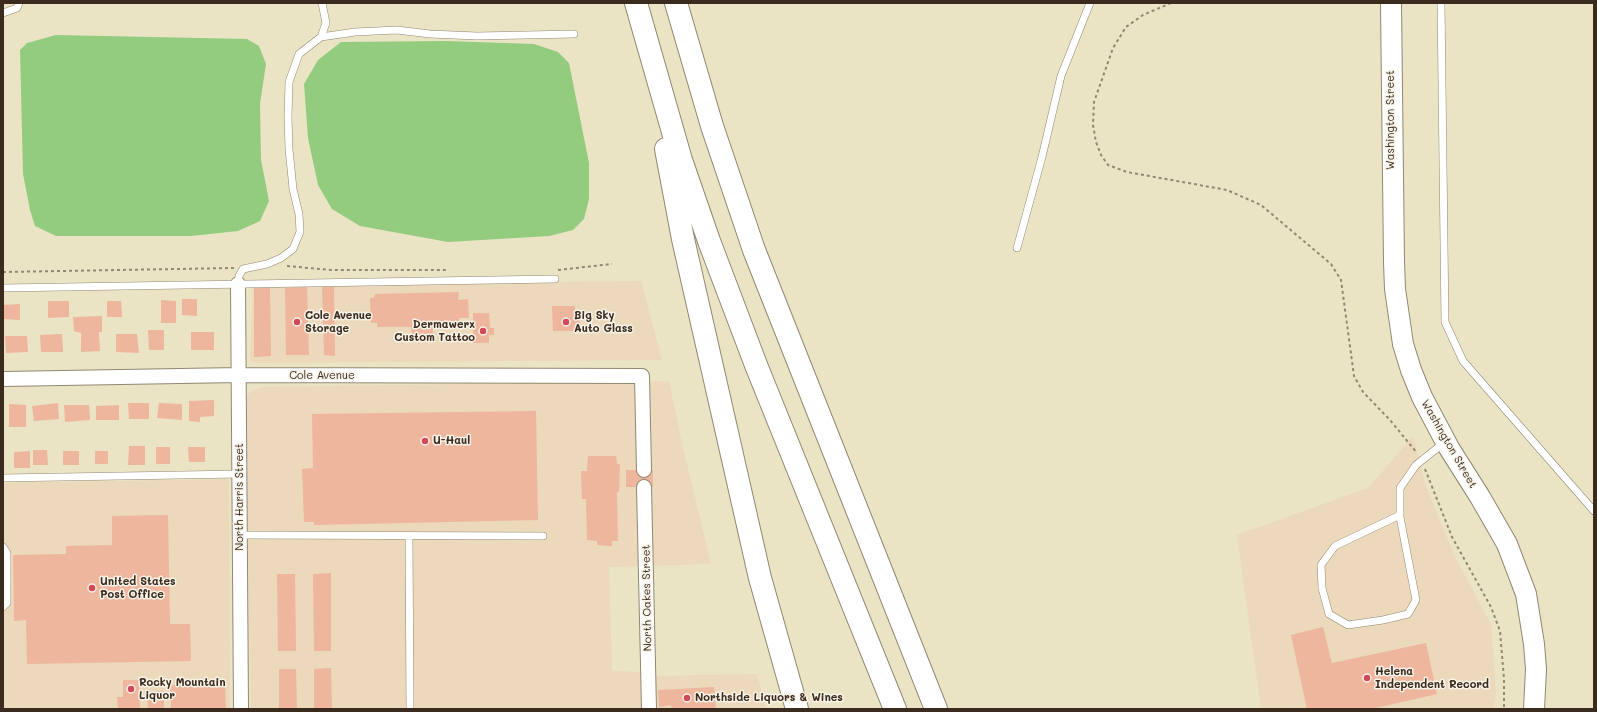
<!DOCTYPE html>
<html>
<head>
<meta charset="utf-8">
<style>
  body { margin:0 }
  #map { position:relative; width:1597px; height:712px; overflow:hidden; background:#eae4c5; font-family:Mali,sans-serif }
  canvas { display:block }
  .frame { position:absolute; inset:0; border:4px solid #3b2a1e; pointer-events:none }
</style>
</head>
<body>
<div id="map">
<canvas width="1597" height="712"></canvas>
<div class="frame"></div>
</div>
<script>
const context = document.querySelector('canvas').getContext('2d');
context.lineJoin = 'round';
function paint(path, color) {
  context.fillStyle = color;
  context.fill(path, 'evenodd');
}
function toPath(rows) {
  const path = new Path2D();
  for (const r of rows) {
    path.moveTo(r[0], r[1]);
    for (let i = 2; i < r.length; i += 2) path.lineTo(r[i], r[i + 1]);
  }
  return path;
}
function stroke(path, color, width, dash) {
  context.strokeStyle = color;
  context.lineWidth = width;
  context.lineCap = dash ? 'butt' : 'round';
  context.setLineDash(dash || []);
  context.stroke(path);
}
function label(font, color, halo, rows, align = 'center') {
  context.font = font + ' Mali,sans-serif';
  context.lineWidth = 3;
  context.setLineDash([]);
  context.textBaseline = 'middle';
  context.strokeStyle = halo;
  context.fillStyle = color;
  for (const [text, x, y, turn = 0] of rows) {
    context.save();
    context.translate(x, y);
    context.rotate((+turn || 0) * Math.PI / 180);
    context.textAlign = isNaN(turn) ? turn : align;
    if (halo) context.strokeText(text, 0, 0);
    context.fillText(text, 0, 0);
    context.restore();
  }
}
paint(toPath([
  [641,281,662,360,255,363,251,361,250,356,253,286],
  [669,381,683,448,711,564,609,567,612,671,642,672,641,709,251,709,245,398,250,392,261,387],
  [1413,436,1426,487,1456,559,1491,624,1496,694,1493,709,1261,709,1237,535,1368,488],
  [229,479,230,709,3,709,3,483],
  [757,674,766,709,657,709,655,676]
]), '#ecd8ba');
paint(toPath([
  [56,35,247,39,259,46,266,64,260,104,261,160,269,201,260,221,238,231,191,236,56,236,35,226,30,210,23,174,20,50,27,43],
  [446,41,534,44,558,52,569,63,589,163,589,199,584,219,573,230,549,236,448,242,360,226,332,209,318,185,308,138,304,84,318,60,341,42]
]), '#93cc7f');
paint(toPath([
  [307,287,309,355,286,355,285,288],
  [322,287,334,287,335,356,324,355],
  [254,288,270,288,271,356,254,357],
  [459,292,458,300,468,299,469,318,459,318,459,326,433,326,433,335,412,335,411,327,377,327,377,323,371,323,370,298,374,298,375,294],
  [182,299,197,299,197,316,182,315],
  [161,300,176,301,176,323,161,323],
  [48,301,69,301,69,317,48,318],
  [107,301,121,301,122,317,107,317],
  [20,304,20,320,4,319,3,305],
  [552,306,575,306,575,312,579,313,580,331,553,331],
  [473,313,489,313,490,328,494,328,494,335,489,335,489,343,473,343],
  [102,316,102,332,99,332,100,351,81,352,81,333,74,331,73,317],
  [148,330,164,330,164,350,149,350],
  [191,332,214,332,214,350,191,350],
  [62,334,63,352,41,352,40,335],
  [116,334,137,334,139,353,116,352],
  [5,336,27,336,28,352,6,353],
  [214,400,214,416,200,417,200,422,189,421,189,401],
  [58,403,59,419,34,421,32,406],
  [128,403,149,403,149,419,129,419],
  [159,403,182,404,182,420,157,418],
  [9,404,26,405,26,427,9,427],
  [64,405,89,405,90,420,65,422],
  [119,405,119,420,96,420,96,406],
  [536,411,538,520,314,525,314,522,304,522,302,469,313,468,312,414],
  [129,446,145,446,145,465,128,465],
  [156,447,170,447,170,464,156,464],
  [188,447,205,447,205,462,189,462],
  [33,450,47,450,48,465,33,465],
  [30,451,30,468,14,468,14,452],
  [63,451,79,451,79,465,63,465],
  [95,451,108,451,108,464,95,464],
  [588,456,616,456,617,464,620,464,619,492,617,492,618,541,612,541,612,546,597,545,597,541,587,540,586,499,582,499,581,471,587,471],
  [626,470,653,470,653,487,626,487],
  [168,515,170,624,190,624,191,661,27,664,26,620,14,621,13,555,66,554,66,546,112,545,112,516],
  [331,573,331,651,314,651,313,574],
  [277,574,295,574,296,651,278,651],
  [1323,627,1332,663,1426,643,1437,694,1371,709,1307,709,1291,635],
  [331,668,332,709,314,709,314,669],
  [279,669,296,669,297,709,279,709],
  [184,679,211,679,211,684,225,683,226,709,171,709,170,685,184,685],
  [123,680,139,680,140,709,118,709,117,697,123,697],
  [714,687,716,709,672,709,671,705,659,707,658,690],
  [164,691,164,709,148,709,147,692]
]), '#edb69d');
const service = toPath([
  [1441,3,1445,322,1463,361,1594,511],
  [3,13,17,8,19,3],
  [321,37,326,23,322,3],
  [1017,248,1042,157,1061,76,1090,3],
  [238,284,239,276,243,269,267,264,281,258,293,249,300,232,299,214,293,189,289,149,288,117,289,82,299,54,321,37,355,32,397,30,430,34,477,36,574,34],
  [3,288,555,279],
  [3,478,240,474],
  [1400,515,1335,546,1321,565,1322,588,1329,614,1348,625,1383,620,1408,614,1416,600,1400,517,1400,488,1416,465,1445,442],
  [241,535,543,536],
  [409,536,410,709],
  [3,547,7,553,7,603,3,607]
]);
const minor = toPath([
  [238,284,241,709],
  [3,379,239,375,642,376,644,470],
  [644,487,649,709]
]);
const secondary = toPath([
  [1391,3,1394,262,1395,289,1403,344,1411,370,1422,397,1449,448,1480,497,1507,544,1526,594,1534,644,1536,669,1534,709]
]);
const motorway = toPath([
  [636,3,681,160,709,241,756,365,895,709],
  [676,3,712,126,754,250,936,709],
  [666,149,683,239,760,578,797,709]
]);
stroke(service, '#928772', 8);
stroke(minor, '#928772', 16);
stroke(secondary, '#928772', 22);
stroke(motorway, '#928772', 24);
stroke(toPath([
  [1171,3,1143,15,1126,27,1113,48,1094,102,1093,125,1096,142,1101,155,1108,165,1127,172,1227,190,1261,205,1331,264,1341,280,1354,376,1363,392,1390,420,1417,453],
  [287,266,331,270,446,270],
  [558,270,612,264],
  [3,272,234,268],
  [1425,469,1452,537,1491,607,1500,631,1504,679,1504,709]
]), '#928772', 2, [3, 3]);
stroke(service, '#fff', 7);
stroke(minor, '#fff', 14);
stroke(secondary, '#fff', 20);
stroke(motorway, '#fff', 22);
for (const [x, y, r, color] of [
  [297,322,4,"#d1495b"],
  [566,322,4,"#d1495b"],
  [483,331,4,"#d1495b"],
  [425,441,4,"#d1495b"],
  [92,588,4,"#d1495b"],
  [1367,678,4,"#d1495b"],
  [131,689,4,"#d1495b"],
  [687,698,4,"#d1495b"]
]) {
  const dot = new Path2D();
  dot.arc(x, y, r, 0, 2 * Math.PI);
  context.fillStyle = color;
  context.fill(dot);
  stroke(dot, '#f7f3e8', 1.5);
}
label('11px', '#3b2a1e', '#f7f3e8', [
  ["Washington Street",1391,120,-90],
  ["Cole Avenue",322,376],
  ["Washington Street",1449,444,60],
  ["North Harris Street",240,497,-90],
  ["North Oakes Street",647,598,-91]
]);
label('bold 11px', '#3b2a1e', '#f7f3e8', [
  ["Cole Avenue",305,316],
  ["Storage",305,329],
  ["Big Sky",574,316],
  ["Auto Glass",574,329],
  ["Dermawerx",475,325,"right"],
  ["Custom Tattoo",475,338,"right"],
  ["U-Haul",433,441],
  ["United States",100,582],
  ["Post Office",100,595],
  ["Helena",1375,672],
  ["Independent Record",1375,685],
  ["Rocky Mountain",139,683],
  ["Liquor",139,696],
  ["Northside Liquors & Wines",695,698]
], 'left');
</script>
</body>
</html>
